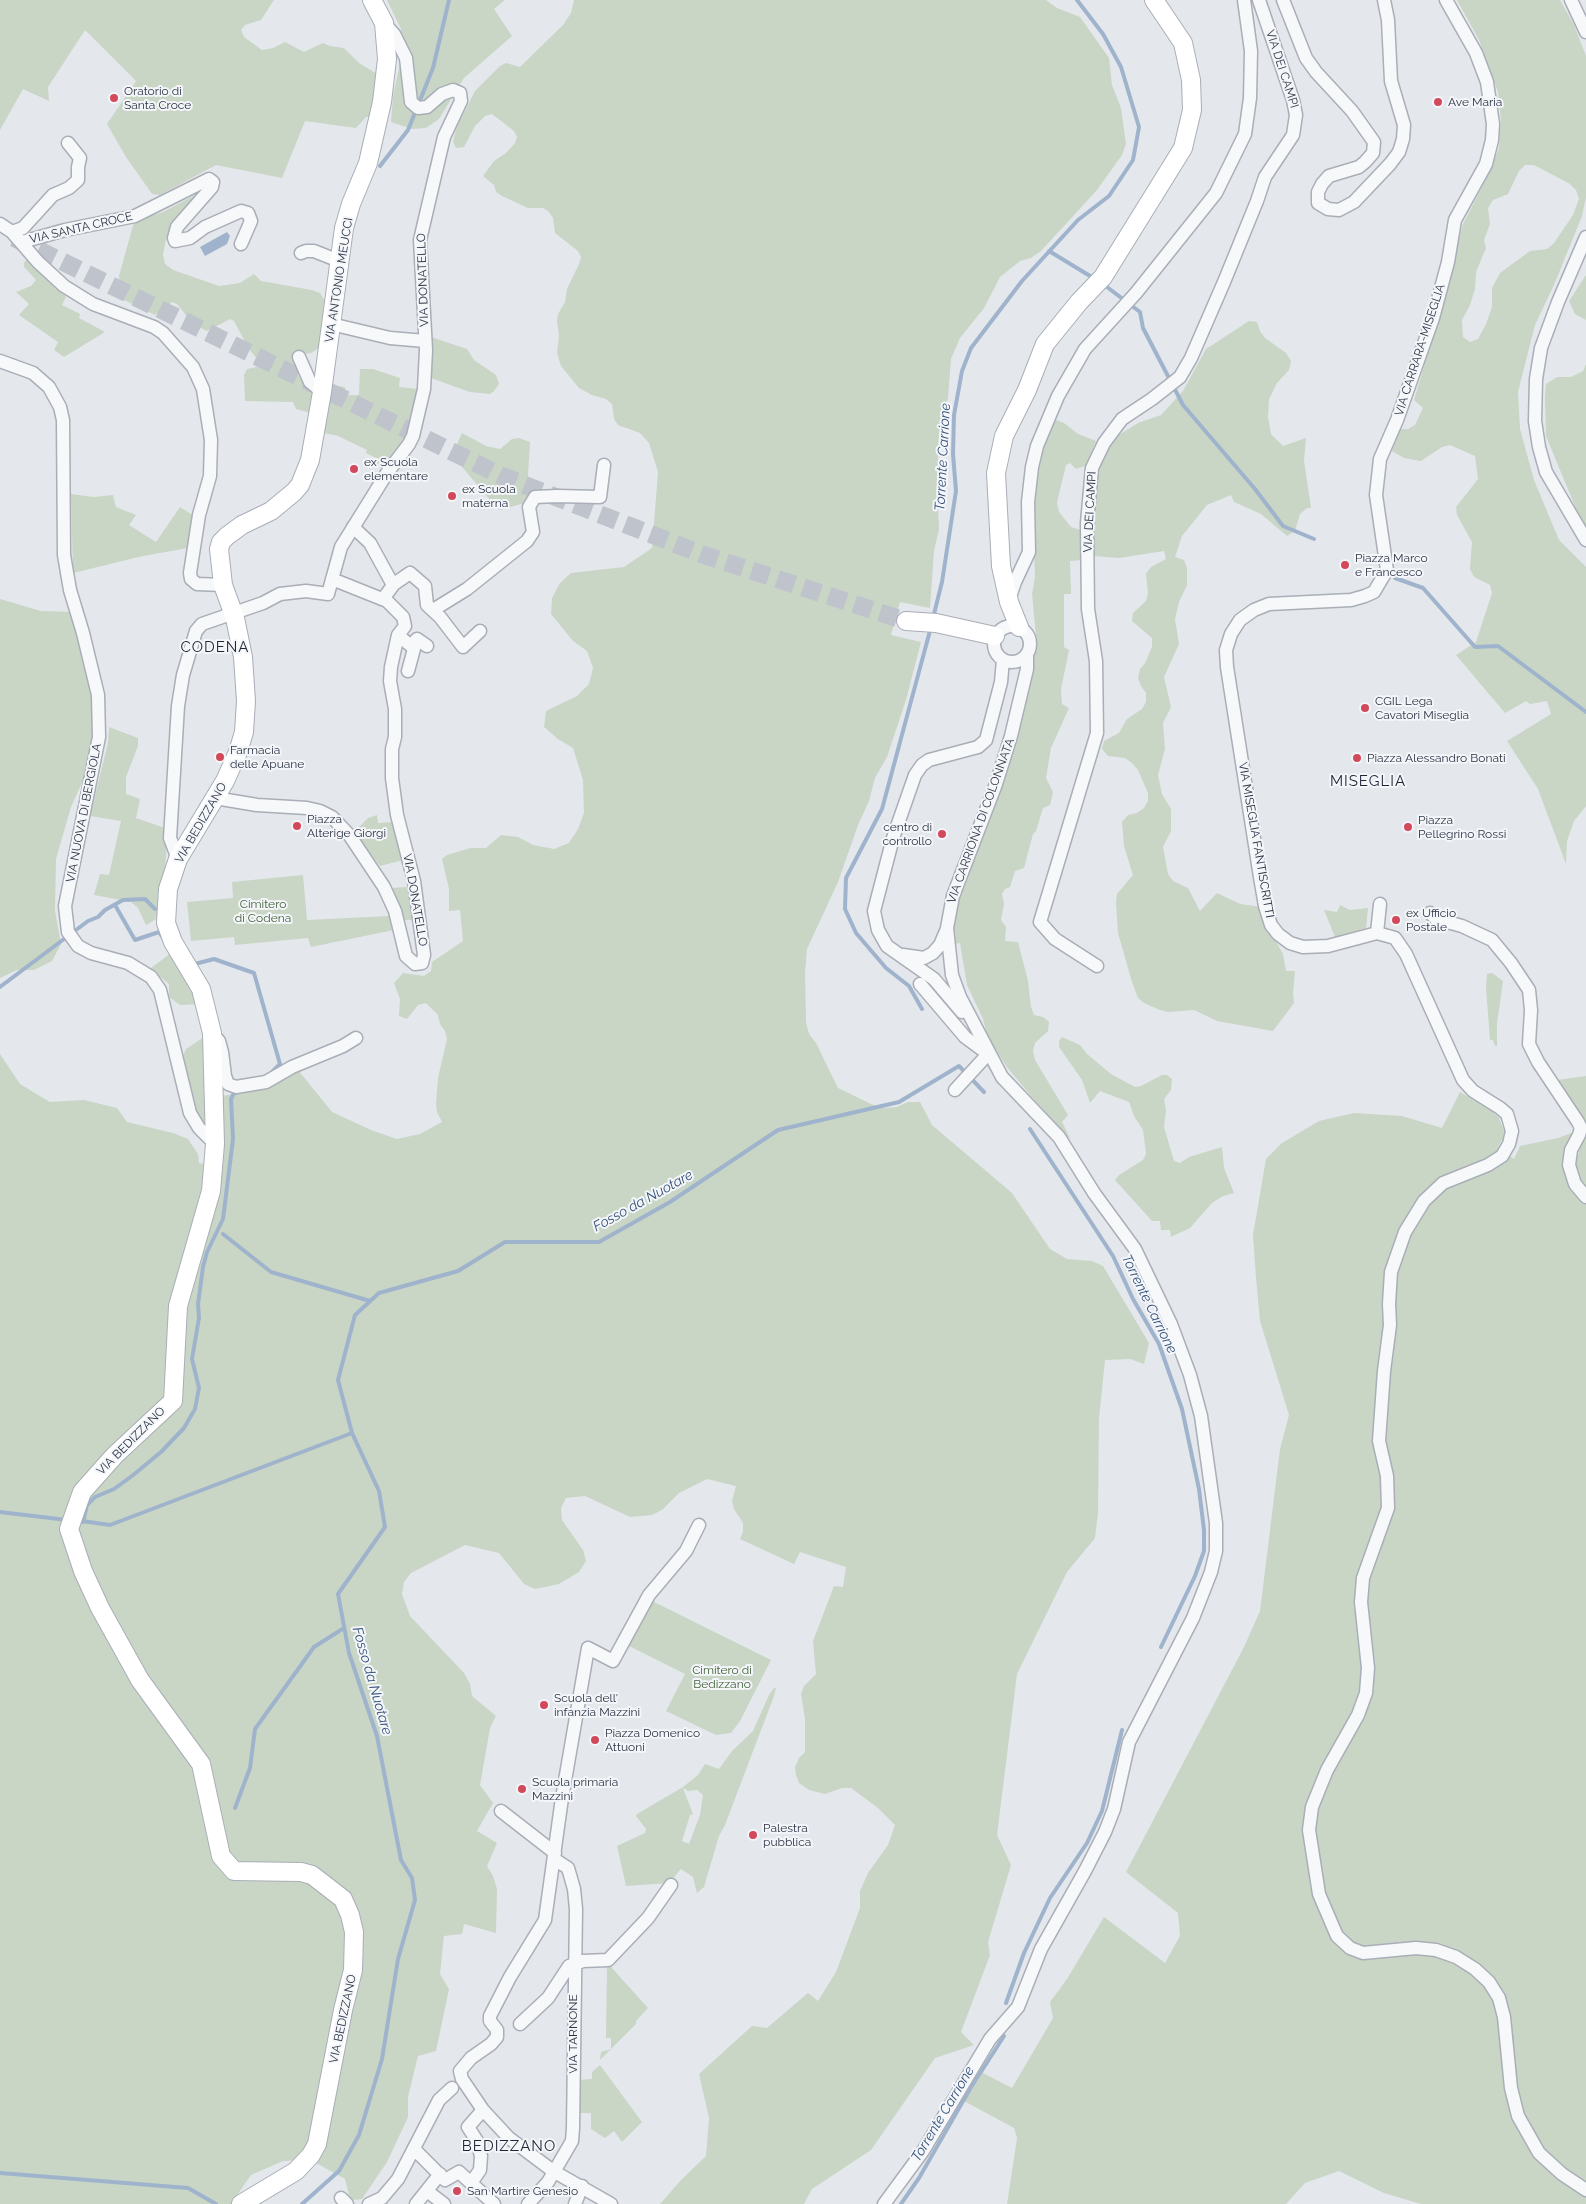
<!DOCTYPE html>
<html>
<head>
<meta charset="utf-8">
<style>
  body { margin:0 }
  canvas { display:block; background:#e4e7ec }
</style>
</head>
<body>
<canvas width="1586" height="2204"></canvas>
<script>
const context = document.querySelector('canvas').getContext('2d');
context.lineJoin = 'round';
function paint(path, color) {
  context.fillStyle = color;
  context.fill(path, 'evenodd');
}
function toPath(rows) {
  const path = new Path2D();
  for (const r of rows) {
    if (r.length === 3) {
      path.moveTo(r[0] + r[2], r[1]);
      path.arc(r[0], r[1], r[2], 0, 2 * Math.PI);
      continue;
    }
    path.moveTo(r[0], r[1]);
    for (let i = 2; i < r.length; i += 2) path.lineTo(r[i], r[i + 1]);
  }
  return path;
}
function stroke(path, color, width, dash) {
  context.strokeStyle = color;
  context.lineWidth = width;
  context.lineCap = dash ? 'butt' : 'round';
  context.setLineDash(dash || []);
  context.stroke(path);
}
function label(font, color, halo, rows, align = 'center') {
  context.font = font + ' Raleway,sans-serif';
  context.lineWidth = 4;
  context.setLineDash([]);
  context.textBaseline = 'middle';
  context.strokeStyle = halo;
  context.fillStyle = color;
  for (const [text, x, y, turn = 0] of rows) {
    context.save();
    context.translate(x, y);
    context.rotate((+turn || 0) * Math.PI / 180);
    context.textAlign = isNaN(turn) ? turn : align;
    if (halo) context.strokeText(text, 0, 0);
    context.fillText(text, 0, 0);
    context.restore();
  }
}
paint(toPath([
  [0,0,274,0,261,20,245,25,241,30,244,37,262,50,273,48,285,42,304,52,323,43,330,46,344,48,359,63,377,74,373,117,366,117,356,128,305,121,282,178,216,165,160,195,152,194,126,157,107,124,136,81,85,30,48,87,49,101,23,89,0,130],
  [387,0,505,0,494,9,512,36,464,78,439,119,426,128,412,129,391,122,393,96,400,64,401,29],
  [574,0,1046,0,1057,8,1080,17,1109,58,1112,85,1121,108,1126,144,1122,155,1097,190,1041,251,1031,258,1020,261,1000,277,984,308,960,338,951,359,948,398,939,433,937,480,939,529,934,551,930,608,900,602,891,635,921,642,906,700,887,757,875,778,869,801,858,825,838,882,807,949,805,973,806,1022,809,1034,816,1043,838,1088,871,1104,883,1108,897,1107,908,1102,920,1102,932,1125,1012,1193,1050,1249,1067,1259,1092,1261,1103,1266,1149,1343,1144,1364,1130,1359,1105,1360,1099,1418,1098,1513,1095,1538,1067,1572,1017,1674,997,1835,1011,1865,988,1942,990,1955,961,2032,974,2045,935,2058,871,2150,812,2189,804,2204,660,2204,682,2179,706,2156,709,2118,699,2074,752,2026,767,2028,808,1993,818,2001,836,1972,860,1908,860,1891,868,1873,888,1845,895,1825,878,1808,851,1788,842,1788,825,1794,809,1790,799,1783,796,1775,795,1767,799,1758,805,1752,805,1719,801,1694,804,1686,816,1674,813,1641,834,1586,843,1587,846,1567,800,1552,794,1564,740,1539,743,1532,743,1523,734,1509,732,1501,736,1486,707,1479,679,1493,662,1510,652,1515,630,1517,585,1496,566,1498,561,1508,562,1520,583,1550,586,1561,579,1572,559,1584,535,1589,524,1584,499,1553,465,1545,411,1573,404,1582,402,1594,410,1616,464,1673,470,1684,472,1696,496,1716,490,1728,480,1785,493,1803,477,1831,497,1843,487,1866,493,1876,497,1889,496,1933,464,1924,462,1934,444,1936,440,1974,449,1989,436,2051,418,2056,408,2097,408,2117,387,2162,362,2199,353,2200,349,2195,345,2179,318,2164,301,2160,283,2161,251,2175,231,2204,0,2204,0,1054,20,1084,50,1102,84,1100,117,1108,127,1122,173,1133,188,1139,198,1154,199,1163,221,1169,221,1096,250,1092,298,1070,332,1112,371,1130,397,1139,420,1134,442,1122,437,1112,436,1104,438,1078,447,1039,445,1031,440,1024,438,1015,426,1003,418,1005,407,1019,399,1016,400,999,394,983,403,973,424,976,431,971,432,962,463,941,460,910,449,911,449,889,442,859,447,855,470,848,486,848,501,835,518,837,533,845,554,849,569,843,578,829,584,813,583,780,573,748,558,739,544,727,546,711,577,696,589,684,593,668,587,651,573,641,551,614,552,598,560,583,571,573,624,567,652,548,658,472,649,443,640,433,618,425,614,419,612,404,606,399,592,395,579,388,561,366,557,353,559,335,557,321,558,314,565,302,567,289,579,264,581,257,578,251,555,233,553,218,549,212,543,208,528,208,502,196,496,192,494,185,483,176,494,161,506,153,515,143,517,137,514,131,492,114,485,116,475,126,464,147,456,148,453,142,456,129,475,91,500,66,506,63,520,67,563,25,571,13],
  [1457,0,1560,0,1574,25,1586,56,1586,197,1582,216,1554,285,1535,325,1518,392,1520,429,1534,480,1559,540,1586,567,1586,806,1574,821,1567,841,1566,864,1538,789,1507,741,1551,714,1547,701,1530,704,1526,701,1505,713,1456,655,1476,642,1492,593,1490,585,1474,577,1470,569,1472,542,1457,515,1456,507,1478,479,1475,456,1450,445,1442,447,1421,461,1404,458,1392,451,1400,429,1408,429,1415,425,1423,408,1414,400,1440,313,1463,224,1485,181,1499,148,1501,120,1498,92,1479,40],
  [1525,165,1534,165,1570,184,1576,190,1579,199,1573,215,1554,243,1547,249,1530,251,1500,273,1492,288,1492,307,1486,324,1478,339,1470,342,1463,337,1462,320,1470,305,1475,289,1476,272,1486,248,1484,240,1490,224,1488,208,1493,200,1508,194,1519,171],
  [197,194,201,194,166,239,163,255,165,264,173,270,219,286,240,283,254,274,261,281,312,290,320,293,325,301,323,333,319,348,311,353,293,355,296,371,307,390,316,398,311,413,296,409,293,402,245,401,244,375,247,369,257,367,257,359,249,349,234,321,230,319,207,331,193,324,177,304,172,302,155,315,120,298,121,291,119,276,134,222,163,212],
  [28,257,66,297,62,305,80,314,79,318,105,332,64,357,54,350,58,342,19,315,29,304,16,292,31,286,36,280,24,267,24,263],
  [1586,275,1586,320,1575,314,1569,301],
  [1249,321,1257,322,1260,331,1265,338,1286,353,1291,361,1289,370,1277,383,1269,399,1268,417,1271,434,1283,446,1306,438,1304,461,1311,508,1307,508,1300,514,1295,531,1287,536,1261,514,1234,502,1231,495,1207,505,1182,536,1175,557,1184,560,1187,568,1187,585,1179,602,1175,619,1179,644,1164,677,1171,707,1163,723,1165,749,1158,775,1162,794,1171,809,1171,831,1163,847,1168,874,1173,881,1188,888,1200,911,1217,893,1240,904,1261,907,1264,920,1283,954,1286,971,1295,971,1293,994,1294,1003,1273,1031,1217,1021,1194,1010,1168,1012,1160,1010,1144,1003,1138,998,1132,982,1118,933,1116,902,1117,894,1133,875,1124,846,1122,822,1128,815,1137,813,1144,808,1148,801,1148,793,1138,770,1132,763,1125,758,1108,756,1102,749,1104,741,1119,733,1127,719,1142,709,1146,702,1146,693,1141,686,1138,678,1140,669,1145,663,1152,647,1152,638,1132,621,1133,613,1146,601,1148,593,1146,574,1151,567,1166,559,1164,551,1119,558,1093,556,1095,491,1100,467,1106,452,1114,438,1138,423,1161,415,1183,391,1206,349],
  [431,337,467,349,474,360,496,375,499,384,494,391,490,394,470,392,428,377],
  [1586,364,1586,533,1546,436,1545,397,1546,384,1557,377,1571,377,1583,371],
  [360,369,373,369,400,378,399,387,419,389,409,436,385,470,374,464,376,458,366,453,367,450,338,436,324,433,331,385,345,387,346,395,359,395],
  [1056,420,1064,423,1078,434,1096,441,1085,466,1076,469,1070,463,1066,465,1057,502,1059,512,1071,527,1081,530,1082,560,1070,561,1071,594,1064,594,1064,647,1069,650,1061,689,1062,704,1069,708,1051,748,1046,778,1053,792,1050,805,1043,808,1036,831,1033,834,1024,868,1015,871,1010,887,1005,889,1002,894,1004,904,1001,920,1006,927,1005,941,1018,942,1028,981,1031,1007,1034,1015,1043,1017,1049,1022,1048,1031,1035,1043,1033,1051,1035,1060,1068,1115,1062,1122,1071,1140,1031,1096,1007,1067,988,1038,983,1019,967,985,960,943,954,944,952,921,956,904,1037,646,1032,594,1035,577,1032,502,1039,457,1049,426],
  [462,433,486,446,500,449,512,439,519,438,530,442,528,475,531,491,525,503,500,510,496,507,452,455],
  [71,494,94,497,113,495,116,507,136,515,129,525,156,542,180,507,191,514,194,518,188,548,143,556,73,573],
  [0,599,41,611,74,612,92,684,94,756,71,807,56,859,55,911,61,944,52,961,34,970,17,970,0,978],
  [109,727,138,738,138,746,126,777,126,794,140,799,136,818,168,829,165,870,156,919,146,925,138,908,131,902,94,895,100,874,109,875,121,821,90,816,108,743],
  [377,815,378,823,394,822,403,860,380,866,354,832,368,818],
  [303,875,307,920,390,916,394,930,311,947,308,938,235,945,234,937,191,941,187,902,233,898,232,882],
  [409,887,415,920,403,920,391,888],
  [1340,905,1350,910,1368,908,1366,928,1335,937,1324,910,1337,912],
  [171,953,201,1004,180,1005,169,997,169,984,152,970,151,968],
  [1492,973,1503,981,1497,1024,1497,1046,1495,1046,1493,1040,1490,1040,1486,988,1487,974],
  [204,1037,208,1132,195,1115,182,1058,186,1049],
  [1062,1037,1080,1045,1087,1054,1111,1074,1135,1087,1141,1086,1162,1075,1167,1075,1172,1079,1171,1090,1164,1099,1166,1110,1164,1127,1174,1161,1180,1163,1189,1157,1222,1147,1224,1168,1234,1193,1223,1196,1212,1203,1190,1228,1175,1235,1171,1237,1170,1230,1161,1230,1160,1221,1152,1221,1115,1180,1119,1175,1143,1160,1146,1154,1143,1130,1134,1116,1129,1102,1100,1091,1090,1103,1082,1080,1059,1047,1059,1041],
  [1586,1076,1586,1190,1579,1182,1575,1166,1585,1131,1582,1116,1558,1080],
  [1460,1092,1493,1112,1499,1118,1504,1131,1503,1138,1498,1147,1514,1159,1520,1146,1558,1138,1577,1131,1573,1189,1586,1205,1586,2204,1421,2204,1384,2193,1339,2171,1305,2183,1286,2204,1007,2204,1017,2138,1014,2128,964,2101,983,2073,1012,2088,1053,2018,1050,2002,1067,1979,1104,1917,1165,1963,1180,1936,1178,1913,1126,1872,1244,1647,1260,1611,1280,1449,1289,1415,1260,1321,1256,1278,1253,1235,1266,1159,1282,1143,1319,1121,1354,1113,1402,1116,1442,1128],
  [650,1600,771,1660,740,1721,731,1733,716,1735,666,1711,685,1674,627,1645],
  [774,1688,776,1688,774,1696,725,1825,719,1836,704,1887,697,1893,693,1877,681,1869,669,1883,626,1886,617,1846,645,1833,646,1829,636,1816,637,1814,683,1787,698,1775,705,1764,719,1769,732,1751,753,1731,769,1695],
  [683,1788,688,1791,697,1790,703,1795,700,1815,689,1844,682,1841,690,1815,693,1814],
  [607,1967,611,1967,648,2008,636,2021,636,2024,600,2060,601,2052,611,2049,611,2038,606,2038],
  [600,2065,642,2122,622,2142,614,2131,605,2138,591,2129,591,2113,580,2113,579,2080,592,2079,592,2072]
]), '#c9d6c5');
paint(toPath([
  [227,232,230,236,227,244,205,256,200,247]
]), '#9fb4cc');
stroke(toPath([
  [380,166,408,130,433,68,449,0],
  [1049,251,1095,279],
  [1103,284,1140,312,1143,328,1183,405,1255,489,1283,526,1314,539],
  [1395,578,1423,588,1475,647,1498,646,1586,712],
  [933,618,942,582,956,491,953,454,954,415,962,371,971,348,1022,281,1078,220,1109,196,1133,160,1139,127,1121,67,1103,34,1077,0],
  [115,905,135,940,159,932,164,939],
  [191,965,214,959,254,973,280,1064,271,1073],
  [0,987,88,921,98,917,105,910,123,900,145,899,155,909],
  [922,1009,909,986,886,968,856,933,845,909,846,878,882,809,931,627],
  [1030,1129,1113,1256,1133,1299,1159,1344,1182,1409,1199,1489,1204,1530,1204,1551,1195,1576,1161,1647],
  [223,1234,271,1272,370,1301],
  [0,1512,67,1520],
  [82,1521,110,1525,352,1433],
  [83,1522,87,1505,95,1497,114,1489,132,1476,161,1452,184,1428,195,1409,199,1388,192,1359,199,1318,198,1304,203,1267,207,1252,223,1219,233,1139,231,1099,234,1093,238,1092],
  [235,1808,250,1768,255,1729,314,1647,344,1628],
  [1006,2003,1024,1953,1050,1898,1087,1843,1102,1811,1122,1730],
  [0,2173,188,2188,216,2204],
  [302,2204,339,2171,359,2135,382,2059,398,1959,415,1900,412,1878,401,1860,377,1736,349,1653,338,1594,385,1527,379,1491,352,1433,338,1380,355,1315,379,1293,458,1271,505,1242,599,1242,670,1202,778,1130,899,1102,959,1066,984,1092],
  [901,2204,919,2178,970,2089,1004,2036]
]), '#9fb4cc', 4);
stroke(toPath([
  [14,238,502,476,704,555,906,621]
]), '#bfc3cb', 18, [18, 9]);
const street = toPath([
  [1283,0,1306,58,1316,72,1352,111,1374,142,1373,153,1365,162,1359,167,1329,176,1322,184,1318,192,1318,203,1328,209,1339,210,1354,202,1390,164,1399,152,1403,139,1404,125,1391,81,1388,20,1384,0],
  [1446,0,1476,53,1487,82,1493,124,1492,140,1486,164,1455,220,1448,262,1433,318,1397,420,1380,459,1376,495,1387,570,1374,592,1365,596,1351,600,1269,604,1254,610,1240,620,1231,634,1226,650,1227,667,1260,877,1265,906,1271,925,1278,934,1290,943,1303,947,1328,946,1377,933,1395,938,1406,954,1463,1080,1473,1091,1500,1108,1507,1114,1512,1131,1509,1144,1502,1156,1488,1165,1443,1183,1424,1201,1405,1232,1391,1272,1389,1304,1390,1325,1384,1371,1379,1441,1387,1476,1388,1508,1363,1578,1361,1602,1368,1668,1366,1693,1358,1715,1327,1770,1312,1807,1309,1830,1319,1894,1337,1936,1350,1948,1363,1953,1416,1948,1436,1950,1456,1957,1475,1969,1489,1982,1499,1998,1504,2017,1511,2088,1518,2116,1539,2153,1562,2174,1586,2190],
  [1571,0,1586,32],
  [0,224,12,232,38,262,64,286,93,304,154,327,163,333,193,367,203,389,211,440,210,476,199,515,190,573,191,579,197,584,223,585],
  [12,232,23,228,53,195,69,188,78,180,78,167,80,158,68,143],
  [1586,237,1558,302,1541,348,1536,379,1535,421,1539,447,1546,472,1586,540],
  [22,242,65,230,135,216,209,179,213,182,212,187,177,227,174,238,175,241,190,238,205,227,241,211,248,213,251,221,241,244],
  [301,253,306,251,314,251,339,261],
  [331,324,390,338,425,341],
  [299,357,310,382,322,392],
  [0,361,33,373,49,387,60,407,63,420,64,555,70,590,83,633,98,695,99,737,65,906,68,932,78,946,91,953,128,963,151,977,160,990,190,1113,199,1128,215,1144],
  [353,527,370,543,393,585],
  [383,599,394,584,410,573,425,586,427,605,440,617,463,647,480,631],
  [1009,600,1015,582,1029,552,1028,502,1032,467,1037,446,1058,396,1085,349,1136,293,1216,193,1245,134,1250,98,1251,51,1244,0],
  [433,610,467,589,527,541,533,532,529,507,535,497,557,496,600,497,604,465],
  [1012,644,18],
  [398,635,411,646,417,639,427,646],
  [408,671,414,649,411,646],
  [215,798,257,805,307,808,320,811,332,817,350,836,384,887,395,911,406,956,415,964,422,963,424,955,414,881,397,815,392,778,392,749,395,737,395,709,390,681,391,667,398,635,405,626,403,617,387,601,332,579],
  [178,859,170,838,178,706,183,675,196,631,202,624,263,603,280,594,306,591,328,594,341,547,387,473,409,444,413,436,424,389,426,350,420,240,444,137,461,101,460,93,453,90,442,94,427,107,418,108,411,102,406,58,394,34,384,23],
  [1430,913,1436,919,1462,926,1492,940,1511,963,1529,990,1531,1010,1529,1044,1538,1062,1578,1122,1581,1128,1579,1135,1571,1150,1569,1165,1575,1184,1586,1197],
  [1377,933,1380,904],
  [903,955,924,958,933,953,940,945,946,931],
  [1097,966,1055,939,1040,922,1097,733,1096,661,1088,609,1087,523,1092,468,1104,443,1122,419,1152,399,1180,377,1191,358,1224,282,1257,201,1265,177,1293,135,1296,115,1293,100,1259,0],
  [920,984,965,1037,988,1054,955,1090],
  [962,1012,934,979,887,946,878,930,874,911,893,838,915,775,922,765,929,760,978,747,986,740,1001,682,1003,660],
  [214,1035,219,1041,222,1052,225,1076,228,1084,236,1087,266,1082,292,1067,343,1046,356,1038],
  [501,1811,555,1853],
  [520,2024,548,1998,569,1966,583,1961,608,1960,648,1918,671,1885],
  [415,2150,445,2180,459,2172,494,2204],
  [471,2183,480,2170,481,2156,477,2141,468,2127,483,2110],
  [427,2191,444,2204],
  [341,2198,347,2204],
  [369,2204,382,2198,398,2179,439,2100,452,2088],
  [416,2204,440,2174],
  [528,2204,548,2182,572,2141,573,2128,576,1909,574,1889,568,1868,554,1859],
  [575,2204,582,2186],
  [611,2204,553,2171,509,2138,483,2110,462,2079,460,2071,471,2058,491,2044,497,2037,497,2030,490,2021,490,2016,510,1977,545,1920,562,1798,588,1648,613,1661,649,1595,686,1551,699,1525],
  [884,2204,923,2151,990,2039,1018,2007,1041,1949,1085,1871,1105,1832,1114,1809,1129,1742,1193,1618,1211,1572,1216,1551,1216,1523,1201,1416,1190,1375,1171,1324,1135,1249,1094,1193,1059,1137,1002,1077,960,997,952,975,947,928,953,896,996,784,1011,736,1027,669,1027,654]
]);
const secondary = toPath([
  [906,621,936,623,995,636],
  [1019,627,1009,602,1001,566,996,473,1004,436,1027,390,1045,344,1079,302,1103,277,1183,148,1192,110,1191,80,1183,43,1154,0],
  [241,2204,296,2171,311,2155,317,2144,343,2010,353,1970,354,1932,350,1915,343,1899,312,1875,301,1872,234,1871,221,1856,201,1764,140,1680,100,1608,83,1571,69,1529,82,1492,115,1455,173,1401,178,1306,211,1191,215,1144,212,1033,201,989,173,942,166,923,168,889,178,859,225,781,238,752,244,732,246,701,243,657,235,618,223,585,219,549,221,542,227,536,242,525,271,511,294,492,300,485,310,460,322,392,344,228,351,204,368,163,382,102,387,59,384,23,372,0]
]);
stroke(street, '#a9aeb7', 15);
stroke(secondary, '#a9aeb7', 20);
stroke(street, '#f7f8fa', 12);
stroke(secondary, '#fff', 18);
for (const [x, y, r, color] of [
  [114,98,5,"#d1495b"],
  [1438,102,5,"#d1495b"],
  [354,469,5,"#d1495b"],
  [452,496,5,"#d1495b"],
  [1345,565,5,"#d1495b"],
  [1365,708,5,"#d1495b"],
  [220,757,5,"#d1495b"],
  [1357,758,5,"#d1495b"],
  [297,826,5,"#d1495b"],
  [1408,827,5,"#d1495b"],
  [942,834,5,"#d1495b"],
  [1396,920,5,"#d1495b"],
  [544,1705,5,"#d1495b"],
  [595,1740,5,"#d1495b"],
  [522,1789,5,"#d1495b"],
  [753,1835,5,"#d1495b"],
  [457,2191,5,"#d1495b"]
]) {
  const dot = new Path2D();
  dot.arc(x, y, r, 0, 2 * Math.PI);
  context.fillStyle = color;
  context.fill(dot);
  stroke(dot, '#f4f6f9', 2);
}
label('12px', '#2b3445', '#f4f6f9', [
  ["VIA DEI CAMPI",1282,69,72],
  ["VIA SANTA CROCE",81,228,-13],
  ["VIA ANTONIO MEUCCI",339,280,-81],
  ["VIA DONATELLO",423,280,-92],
  ["VIA CARRARA-MISEGLIA",1420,350,-72],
  ["VIA DEI CAMPI",1090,512,-87],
  ["VIA NUOVA DI BERGIOLA",84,813,-79],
  ["VIA CARRIONA DI COLONNATA",981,821,-70],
  ["VIA BEDIZZANO",201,823,-60],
  ["VIA MISEGLIA FANTISCRITTI",1256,840,80],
  ["VIA DONATELLO",415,900,80],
  ["VIA BEDIZZANO",131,1441,-45],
  ["VIA BEDIZZANO",343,2019,-78],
  ["VIA TARNONE",573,2034,-90]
]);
label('12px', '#2b3445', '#f4f6f9', [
  ["Oratorio di",124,91],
  ["Santa Croce",124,105],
  ["Ave Maria",1448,102],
  ["ex Scuola",364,462],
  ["elementare",364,476],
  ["ex Scuola",462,489],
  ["materna",462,503],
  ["Piazza Marco",1355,558],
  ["e Francesco",1355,572],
  ["CGIL Lega",1375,701],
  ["Cavatori Miseglia",1375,715],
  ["Farmacia",230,750],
  ["delle Apuane",230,764],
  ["Piazza Alessandro Bonati",1367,758],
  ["Piazza",307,819],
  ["Alterige Giorgi",307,833],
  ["Piazza",1418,820],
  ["Pellegrino Rossi",1418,834],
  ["centro di",932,827,"right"],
  ["controllo",932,841,"right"],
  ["ex Ufficio",1406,913],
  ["Postale",1406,927],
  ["Scuola dell'",554,1698],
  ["infanzia Mazzini",554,1712],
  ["Piazza Domenico",605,1733],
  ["Attuoni",605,1747],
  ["Scuola primaria",532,1782],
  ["Mazzini",532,1796],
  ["Palestra",763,1828],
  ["pubblica",763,1842],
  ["San Martire Genesio",467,2191]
], 'left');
label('12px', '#3f6138', '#f4f6f9', [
  ["Cimitero",263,904],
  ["di Codena",263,918],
  ["Cimitero di",722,1670],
  ["Bedizzano",722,1684]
]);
label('italic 14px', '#34527a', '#f4f6f9', [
  ["Torrente Carrione",943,457,-87],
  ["Fosso da Nuotare",643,1201,-29],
  ["Torrente Carrione",1149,1304,64],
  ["Fosso da Nuotare",372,1681,74],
  ["Torrente Carrione",943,2114,-59]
]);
context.letterSpacing = '1px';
label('15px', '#1d2536', '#f4f6f9', [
  ["CODENA",215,647],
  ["MISEGLIA",1368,781],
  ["BEDIZZANO",509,2146]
]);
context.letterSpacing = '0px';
</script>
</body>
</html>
